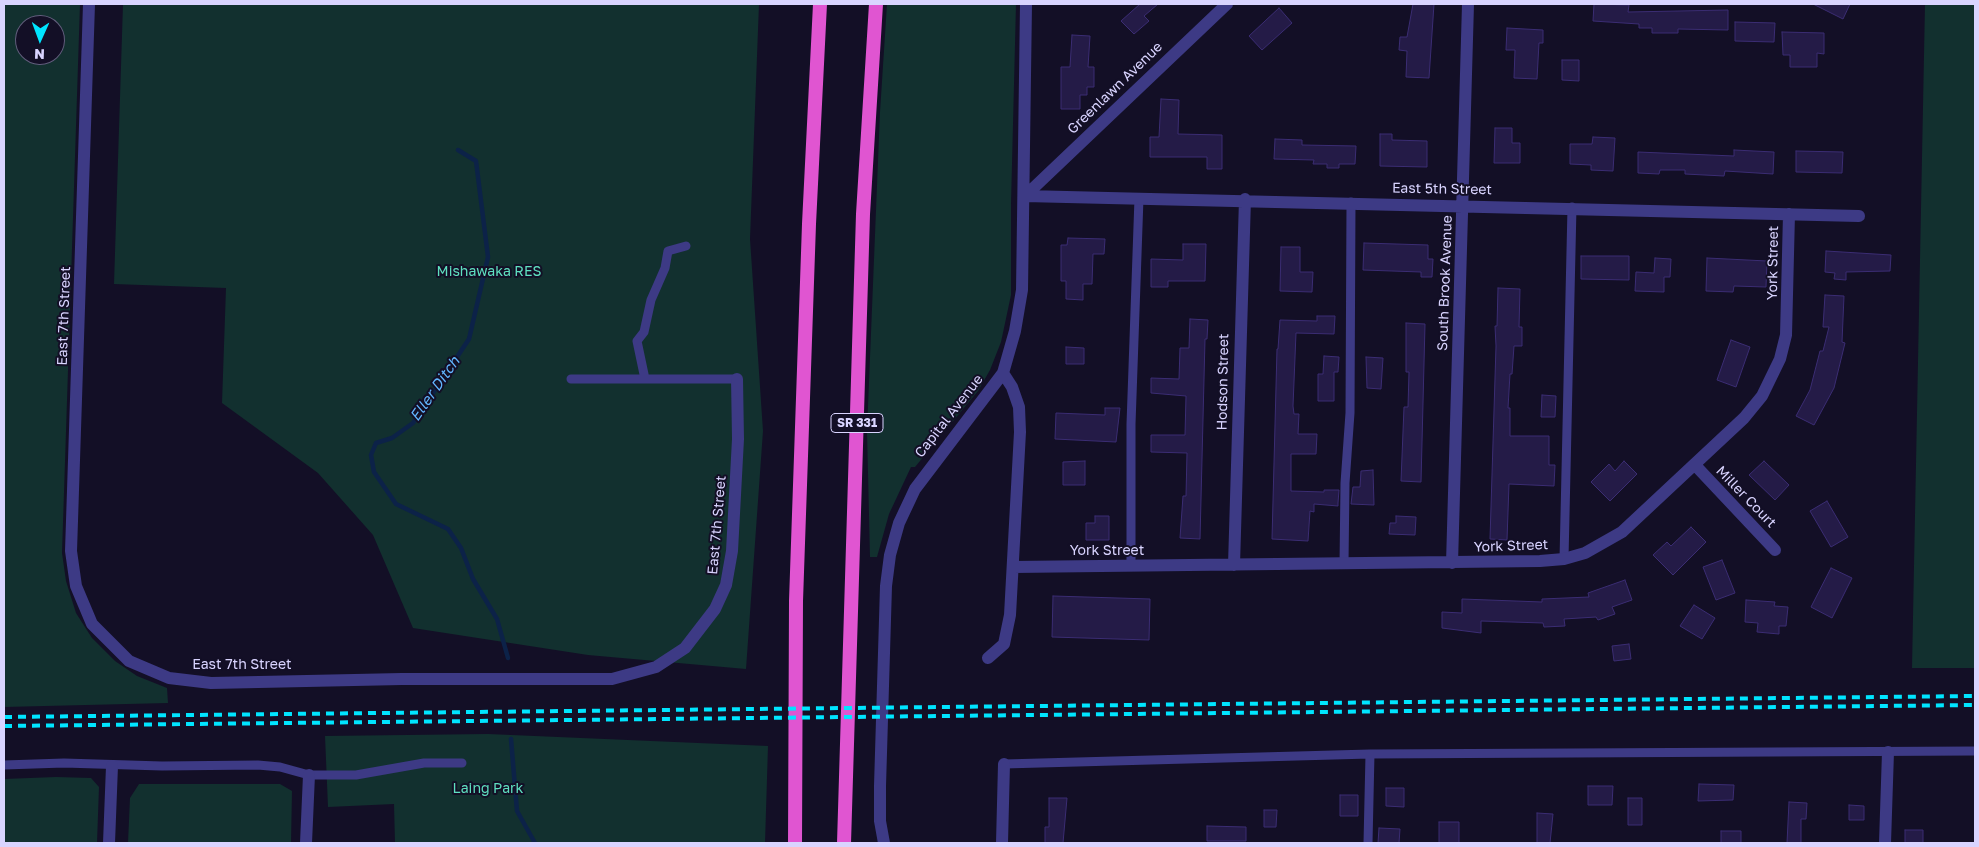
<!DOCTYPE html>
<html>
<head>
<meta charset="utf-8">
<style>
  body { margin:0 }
  #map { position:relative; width:1979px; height:847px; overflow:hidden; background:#130f26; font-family:"Golos Text",sans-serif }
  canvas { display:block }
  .frame { position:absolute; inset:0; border:5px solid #d9d4ff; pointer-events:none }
  .north { position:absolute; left:15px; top:15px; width:50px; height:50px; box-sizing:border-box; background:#130f26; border:1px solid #625e7d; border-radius:50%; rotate:182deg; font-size:14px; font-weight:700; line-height:20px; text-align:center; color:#d9d4ff }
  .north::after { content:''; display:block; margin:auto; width:18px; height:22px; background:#00e5ff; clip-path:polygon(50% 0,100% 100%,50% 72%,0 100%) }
</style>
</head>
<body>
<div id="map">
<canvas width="1979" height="847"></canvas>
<div class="frame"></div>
<div class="north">N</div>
</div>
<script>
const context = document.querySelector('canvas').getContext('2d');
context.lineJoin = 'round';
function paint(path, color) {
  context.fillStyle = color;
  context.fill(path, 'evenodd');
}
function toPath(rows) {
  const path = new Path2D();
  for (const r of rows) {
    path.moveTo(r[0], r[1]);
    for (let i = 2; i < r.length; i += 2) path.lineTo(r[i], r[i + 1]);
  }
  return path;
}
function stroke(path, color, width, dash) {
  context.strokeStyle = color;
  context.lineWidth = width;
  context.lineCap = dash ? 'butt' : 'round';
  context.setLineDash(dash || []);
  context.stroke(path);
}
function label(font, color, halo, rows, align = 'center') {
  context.font = font + ' "Golos Text",sans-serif';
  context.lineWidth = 4;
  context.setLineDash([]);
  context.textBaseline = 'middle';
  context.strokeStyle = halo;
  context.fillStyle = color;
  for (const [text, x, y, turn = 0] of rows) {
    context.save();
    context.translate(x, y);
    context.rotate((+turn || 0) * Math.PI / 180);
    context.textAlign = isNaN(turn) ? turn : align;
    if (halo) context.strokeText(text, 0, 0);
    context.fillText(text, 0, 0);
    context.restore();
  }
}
paint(toPath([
  [4,4,80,4,62,553,66,581,76,613,92,638,115,661,137,676,167,688,168,703,4,707],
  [25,25,55,25,55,55,25,55],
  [123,4,759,4,750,239,763,431,746,669,588,655,413,628,373,535,318,473,222,403,226,288,114,284],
  [887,4,1016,4,1011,204,1011,295,1001,342,990,370,978,391,915,467,911,467,889,514,877,557,870,557,867,431,880,112],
  [1925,4,1975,4,1975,668,1912,668],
  [488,734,768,746,765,843,395,843,394,804,328,807,325,736],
  [56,777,91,778,99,787,97,843,4,843,4,779],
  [139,784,280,784,292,791,291,843,128,843,130,798]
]), '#12302f');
stroke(toPath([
  [458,150,476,161,488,257,469,339,413,423,392,438,376,443,371,455,374,472,396,504,448,529,461,548,473,579,497,619,508,658],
  [511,739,517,811,535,843]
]), '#0c2248', 4.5);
const building = toPath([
  [1140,4,1158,4,1144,16,1149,21,1134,34,1121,21,1140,4],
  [1413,4,1434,4,1429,78,1406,77,1407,51,1399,50,1400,37,1407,37,1413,4],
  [1594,4,1629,5,1628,12,1728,10,1728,30,1678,29,1678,33,1652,33,1652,28,1639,28,1639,24,1593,21,1594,4],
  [1813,4,1850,4,1843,19,1813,4],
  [1279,8,1292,23,1262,50,1249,36,1279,8],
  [1735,22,1775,23,1774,42,1735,41,1735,22],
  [1507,28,1543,30,1543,43,1539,43,1537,79,1514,78,1515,50,1506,50,1507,28],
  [1782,32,1824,33,1824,54,1817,53,1817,67,1790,67,1790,55,1783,55,1782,32],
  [1072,35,1090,36,1088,67,1094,67,1094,87,1087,87,1087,95,1080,95,1080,109,1061,109,1061,67,1070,67,1072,35],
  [1562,60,1579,60,1579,81,1562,80,1562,60],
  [1161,99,1179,100,1178,134,1222,135,1222,169,1207,169,1207,157,1150,157,1150,137,1159,137,1161,99],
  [1495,128,1512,128,1512,143,1520,143,1520,163,1494,163,1495,128],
  [1380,134,1392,134,1392,140,1427,141,1427,167,1380,166,1380,134],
  [1593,137,1615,138,1613,171,1591,170,1591,165,1570,164,1570,144,1592,144,1593,137],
  [1275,139,1302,140,1302,145,1356,146,1355,164,1339,164,1339,168,1327,168,1327,164,1313,164,1314,160,1274,159,1275,139],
  [1734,150,1774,152,1773,174,1725,171,1724,176,1685,174,1685,170,1660,170,1659,174,1638,173,1638,152,1734,156,1734,150],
  [1796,151,1843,152,1842,173,1796,172,1796,151],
  [1068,238,1105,239,1104,254,1093,254,1092,284,1083,284,1083,300,1066,299,1066,281,1061,281,1061,245,1067,245,1068,238],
  [1364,243,1428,245,1428,259,1433,259,1432,277,1421,277,1421,272,1363,270,1364,243],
  [1183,244,1206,244,1205,281,1168,281,1168,287,1151,287,1151,259,1183,260,1183,244],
  [1281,247,1300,247,1300,272,1313,272,1312,292,1280,291,1281,247],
  [1826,251,1891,255,1890,271,1846,272,1846,280,1834,279,1835,273,1825,272,1826,251],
  [1581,256,1629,256,1629,280,1581,279,1581,256],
  [1655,258,1671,259,1670,277,1664,277,1664,292,1635,291,1636,272,1654,273,1655,258],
  [1707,258,1767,261,1766,287,1734,286,1733,292,1706,291,1707,258],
  [1498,288,1520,289,1519,327,1522,327,1522,346,1514,346,1512,374,1510,374,1508,408,1510,408,1510,436,1549,436,1549,465,1555,465,1554,486,1509,484,1507,540,1490,539,1496,346,1495,326,1497,326,1498,288],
  [1825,295,1844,296,1842,342,1845,343,1834,388,1814,425,1796,416,1810,390,1820,351,1823,351,1829,327,1823,327,1825,295],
  [1317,316,1335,316,1334,334,1296,333,1293,406,1294,414,1299,414,1298,434,1317,434,1316,454,1291,454,1291,491,1324,492,1324,490,1339,490,1338,503,1338,506,1314,504,1314,512,1310,511,1308,541,1272,539,1277,349,1278,349,1280,320,1317,321,1317,316],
  [1190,319,1208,320,1207,339,1205,339,1200,539,1180,538,1183,496,1186,496,1187,453,1151,452,1151,435,1185,435,1186,396,1151,393,1151,378,1179,379,1180,348,1189,348,1190,319],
  [1406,323,1425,324,1421,482,1401,481,1404,407,1408,407,1409,372,1406,372,1406,323],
  [1731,340,1750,347,1736,387,1717,380,1731,340],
  [1066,347,1084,348,1084,364,1066,364,1066,347],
  [1324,356,1339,357,1338,372,1334,372,1334,401,1318,401,1318,374,1323,374,1324,356],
  [1366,357,1383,358,1381,389,1367,388,1366,357],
  [1542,395,1556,396,1555,417,1541,417,1542,395],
  [1105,408,1120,408,1116,442,1055,439,1056,413,1105,415,1105,408],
  [1085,461,1085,485,1063,485,1063,462,1085,461],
  [1624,461,1637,474,1610,501,1591,482,1609,464,1615,471,1624,461],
  [1764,461,1789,485,1775,500,1749,475,1764,461],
  [1373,470,1374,505,1351,504,1353,487,1360,487,1361,471,1373,470],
  [1827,501,1848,537,1831,547,1810,511,1827,501],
  [1095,516,1109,516,1109,540,1086,540,1086,523,1095,523,1095,516],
  [1396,516,1416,517,1415,535,1389,534,1390,523,1396,523,1396,516],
  [1691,527,1706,542,1673,575,1653,555,1667,542,1671,546,1691,527],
  [1722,560,1735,593,1716,600,1703,567,1722,560],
  [1831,568,1852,578,1832,618,1811,607,1831,568],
  [1625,580,1632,600,1612,607,1615,614,1598,620,1596,617,1564,619,1565,626,1544,627,1543,623,1481,621,1481,633,1442,628,1442,612,1462,613,1462,599,1542,602,1542,599,1589,597,1588,593,1625,580],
  [1053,596,1150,599,1149,640,1052,637,1053,596],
  [1746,600,1775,602,1774,606,1788,607,1786,626,1779,626,1779,634,1757,632,1758,623,1745,622,1746,600],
  [1694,605,1715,618,1702,639,1680,626,1694,605],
  [1629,644,1631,659,1614,661,1612,646,1629,644],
  [1699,784,1734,785,1733,800,1698,801,1699,784],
  [1588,786,1613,786,1612,805,1588,805,1588,786],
  [1386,788,1404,788,1404,807,1386,806,1386,788],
  [1340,795,1358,795,1358,816,1340,816,1340,795],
  [1049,798,1067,798,1063,843,1045,843,1045,827,1049,827,1049,798],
  [1628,798,1642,798,1642,825,1628,825,1628,798],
  [1789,802,1807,803,1806,819,1801,819,1801,843,1787,843,1789,802],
  [1849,805,1864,806,1864,820,1849,820,1849,805],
  [1264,810,1277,810,1276,827,1264,827,1264,810],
  [1537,813,1553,814,1550,843,1537,843,1537,813],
  [1439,822,1459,822,1459,843,1439,843,1439,822],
  [1207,826,1246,827,1246,841,1207,841,1207,826],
  [1379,828,1400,829,1399,843,1378,843,1379,828],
  [1905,830,1923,830,1923,843,1905,843,1905,830],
  [1721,831,1741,831,1741,843,1721,843,1721,831]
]);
paint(building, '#241b47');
stroke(building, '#3b2d73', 1);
stroke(toPath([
  [571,379,737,379],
  [645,379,637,341,644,332,651,300,665,268,668,251,686,246],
  [1564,559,1572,207],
  [1344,564,1345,483,1350,413,1351,202],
  [1131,566,1131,424,1139,198],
  [1004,764,1370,754,1975,751],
  [4,765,64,763,162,766,258,765,280,767,309,775,356,775,424,763,462,763],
  [1368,843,1370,754]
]), '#3d3a85', 9);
stroke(toPath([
  [89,4,71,551,76,586,92,624,129,661,169,678,211,683,402,679,612,679,656,667,685,648,715,609,726,585,732,551,738,439,737,379],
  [1025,196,1859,216],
  [1025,196,1227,4],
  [1695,465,1775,550],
  [1452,563,1468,4],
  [1234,565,1245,199],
  [1013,567,1540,561,1564,559,1585,553,1622,532,1744,418,1762,396,1780,359,1786,335,1789,214],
  [988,658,1004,644,1010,615,1020,432,1019,407,1012,387,1003,373],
  [109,843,112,766],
  [306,843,309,775],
  [884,843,880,821,880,786,886,586,890,555,899,523,915,489,1003,373,1015,331,1022,290,1026,4],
  [1002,843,1004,764],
  [1885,843,1888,752]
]), '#3d3a85', 12);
stroke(toPath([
  [795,843,796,601,809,224,820,4],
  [844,843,863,214,876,4]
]), '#e055d1', 14);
stroke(toPath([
  [4,717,1975,696],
  [4,726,1975,705]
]), '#00e5ff', 4, [8, 6]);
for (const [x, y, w] of [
  [857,423,52]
]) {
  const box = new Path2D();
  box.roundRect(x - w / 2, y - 9.5, w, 19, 4);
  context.fillStyle = '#130f26';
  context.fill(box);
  stroke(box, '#d9d4ff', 1);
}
label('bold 12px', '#d9d4ff', null, [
  ["SR 331",857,423]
]);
label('14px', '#d9d4ff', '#130f26', [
  ["Greenlawn Avenue",1115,88,-44],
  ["East 5th Street",1442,189,1],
  ["York Street",1773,263,-89],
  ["South Brook Avenue",1445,283,-88],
  ["East 7th Street",64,316,-88],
  ["Hodson Street",1223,382,-89],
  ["Capital Avenue",949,416,-52],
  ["Miller Court",1746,497,46],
  ["East 7th Street",717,525,-85],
  ["York Street",1511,546,-2],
  ["York Street",1107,551],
  ["East 7th Street",242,665]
]);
label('14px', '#5fe0c0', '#130f26', [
  ["Mishawaka RES",489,272],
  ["Laing Park",488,789]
]);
label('italic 15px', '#62b6ff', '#130f26', [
  ["Eller Ditch",435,389,-55]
]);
</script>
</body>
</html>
